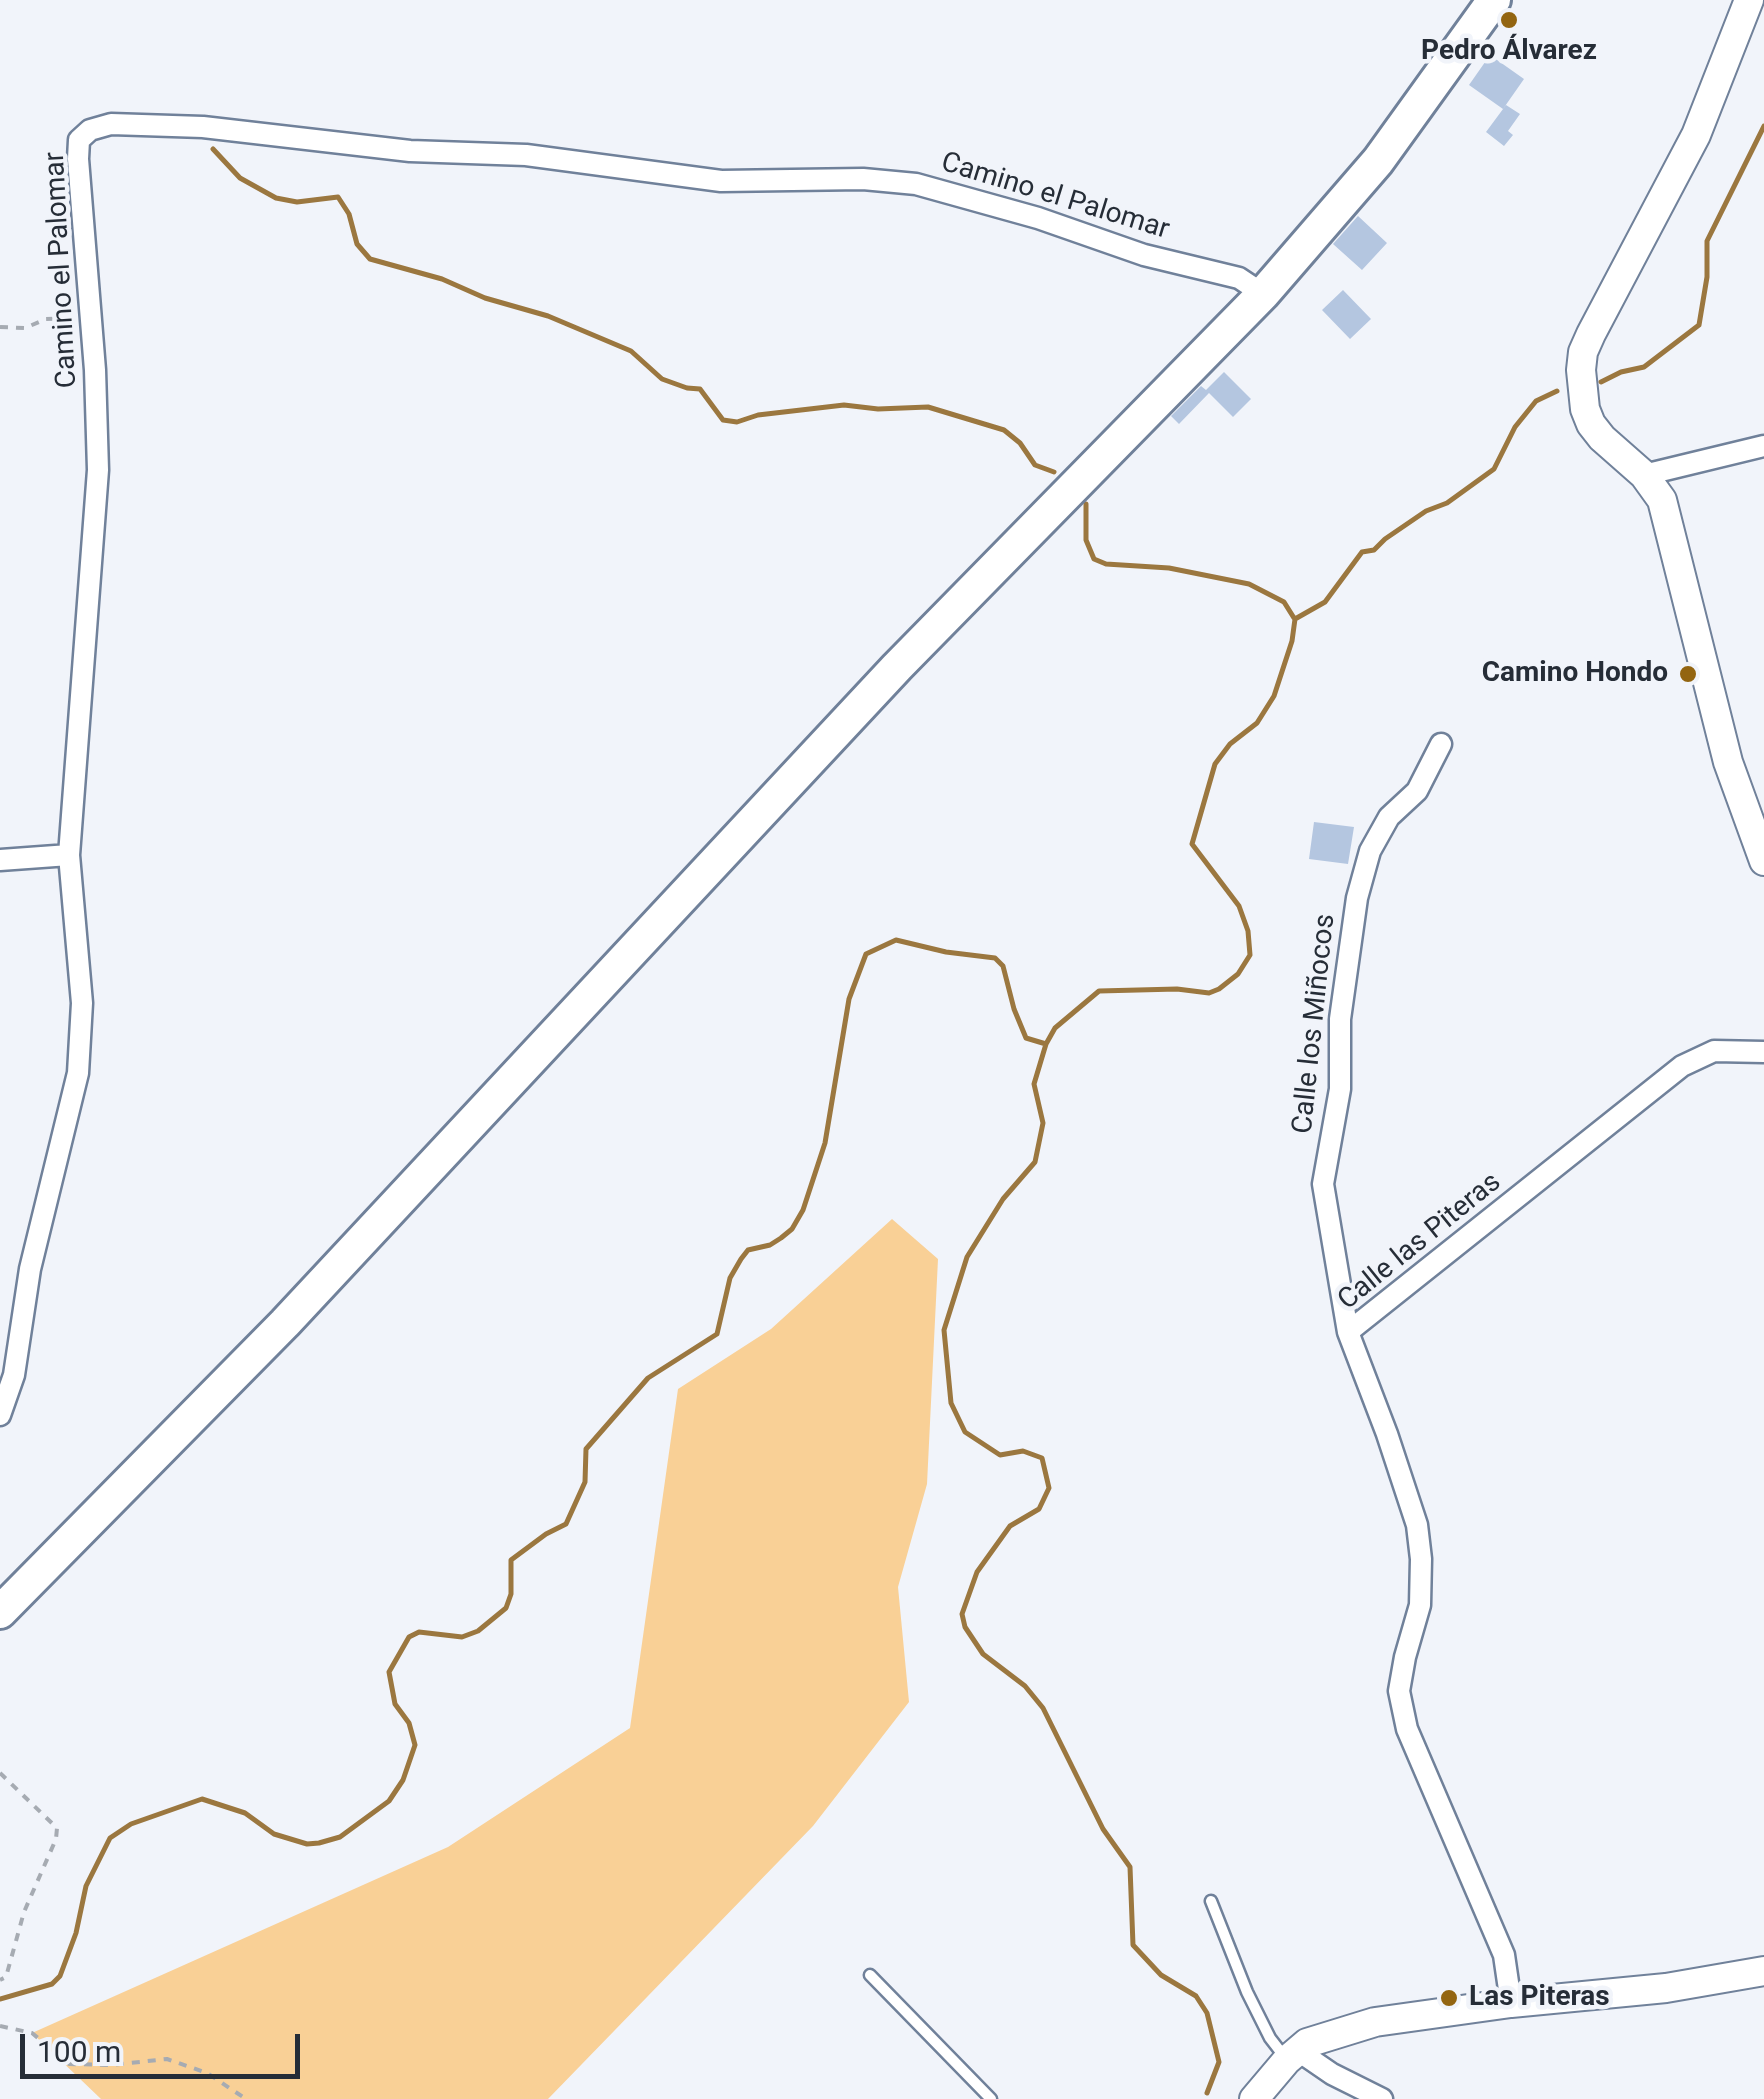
<!DOCTYPE html>
<html>
<head>
<meta charset="utf-8">
<style>
  body { margin:0 }
  #map { position:relative; width:1764px; height:2099px; overflow:hidden; background:#f1f4fa; font-family:Roboto,sans-serif }
  canvas { display:block }
  .scale { position:absolute; left:20px; top:2034px; width:280px; height:45px; box-sizing:border-box; border:5px solid #262d37; border-top:0; padding-left:12px; font-size:30px; line-height:35px; white-space:nowrap; color:#262d37; -webkit-text-stroke:8px #f1f4fa; paint-order:stroke }
</style>
</head>
<body>
<div id="map">
<canvas width="1764" height="2099"></canvas>
<div class="scale">100 m</div>
</div>
<script>
const context = document.querySelector('canvas').getContext('2d');
context.lineJoin = 'round';
function paint(path, color) {
  context.fillStyle = color;
  context.fill(path, 'evenodd');
}
function toPath(rows) {
  const path = new Path2D();
  for (const r of rows) {
    path.moveTo(r[0], r[1]);
    for (let i = 2; i < r.length; i += 2) path.lineTo(r[i], r[i + 1]);
  }
  return path;
}
function stroke(path, color, width, dash) {
  context.strokeStyle = color;
  context.lineWidth = width;
  context.lineCap = dash ? 'butt' : 'round';
  context.setLineDash(dash || []);
  context.stroke(path);
}
function label(font, color, halo, rows, align = 'center') {
  context.font = font + ' Roboto,sans-serif';
  context.lineWidth = 9;
  context.setLineDash([]);
  context.textBaseline = 'middle';
  context.strokeStyle = halo;
  context.fillStyle = color;
  for (const [text, x, y, turn = 0] of rows) {
    context.save();
    context.translate(x, y);
    context.rotate((+turn || 0) * Math.PI / 180);
    context.textAlign = isNaN(turn) ? turn : align;
    if (halo) context.strokeText(text, 0, 0);
    context.fillText(text, 0, 0);
    context.restore();
  }
}
paint(toPath([
  [892,1219,938,1259,927,1484,898,1587,909,1702,813,1826,548,2099,101,2099,32,2033,448,1847,630,1728,678,1389,771,1329]
]), '#f9d096');
stroke(toPath([
  [213,149,240,178,276,198,297,202,338,197,349,214,357,244,370,259,442,279,485,298,548,316,631,351,662,379,687,388,700,389,723,420,737,422,758,415,844,405,878,409,928,407,1004,430,1020,443,1035,465,1054,472],
  [1601,382,1621,372,1644,367,1699,325,1707,277,1707,241,1764,126],
  [1086,504,1086,540,1094,559,1106,564,1169,568,1249,584,1284,602,1294,618],
  [0,1999,52,1984,60,1976,76,1933,86,1886,110,1838,131,1824,202,1799,245,1813,274,1834,307,1844,319,1843,340,1837,389,1801,403,1780,415,1745,409,1723,395,1704,389,1672,409,1637,419,1632,462,1637,478,1631,506,1608,511,1594,511,1560,546,1534,566,1524,585,1482,586,1449,648,1378,717,1334,730,1278,741,1259,748,1250,770,1245,781,1238,792,1229,803,1210,825,1143,849,999,866,954,896,940,946,952,995,958,1003,966,1014,1009,1026,1038,1046,1044],
  [1207,2093,1219,2062,1207,2013,1196,1996,1161,1975,1133,1945,1130,1867,1103,1829,1043,1708,1025,1686,983,1654,965,1627,962,1614,977,1572,1010,1526,1039,1509,1049,1488,1042,1458,1023,1451,1000,1455,965,1432,951,1403,944,1330,967,1257,1003,1199,1035,1162,1043,1123,1034,1084,1046,1044,1055,1028,1099,991,1177,989,1209,993,1219,989,1238,974,1250,955,1248,931,1239,906,1192,844,1215,764,1230,744,1257,723,1274,696,1292,641,1295,619,1325,602,1362,552,1374,550,1385,539,1426,511,1447,503,1494,469,1515,427,1536,401,1557,391]
]), '#9b773f', 5);
paint(toPath([
  [1490,55,1524,79,1503,109,1469,85],
  [1506,105,1520,114,1508,131,1513,135,1504,146,1486,132],
  [1358,216,1387,243,1362,270,1333,244],
  [1343,290,1371,319,1350,339,1322,310],
  [1224,372,1251,399,1233,417,1209,393,1179,424,1171,416,1201,386,1206,390],
  [1314,822,1354,827,1348,864,1309,859]
]), '#b4c6e0');
const lane = toPath([
  [1211,1901,1247,1992,1270,2038,1287,2060],
  [870,1975,991,2099]
]);
const street = toPath([
  [1644,475,1764,446],
  [0,860,69,855],
  [1348,1332,1323,1184,1340,1089,1340,1019,1357,898,1370,851,1389,817,1417,791,1441,744],
  [0,1415,14,1375,30,1269,78,1073,82,1003,69,855,98,470,95,370,78,159,79,140,90,130,111,124,203,127,410,151,526,155,721,181,863,179,916,184,1038,218,1144,255,1239,278,1263,294],
  [1511,2003,1504,1955,1407,1729,1399,1691,1405,1657,1420,1605,1421,1559,1417,1525,1387,1434,1348,1332,1682,1066,1714,1051,1764,1052],
  [1297,2050,1332,2074,1382,2099]
]);
const secondary = toPath([
  [1749,0,1696,135,1591,334,1583,352,1581,370,1585,409,1591,424,1602,438,1644,475,1662,500,1728,762,1764,861],
  [1254,2099,1287,2060,1307,2043,1375,2022,1511,2003,1666,1988,1764,1971]
]);
const primary = toPath([
  [0,1612,285,1323,897,667,1263,294,1378,161,1494,0]
]);
stroke(lane, '#70819a', 15);
stroke(street, '#70819a', 25);
stroke(secondary, '#70819a', 32);
stroke(primary, '#70819a', 38);
stroke(toPath([
  [0,327,25,328,46,319,73,318],
  [0,1773,57,1828,56,1839,24,1912,6,1977,0,1980],
  [0,2026,32,2033,69,2064,111,2065,167,2059,207,2073,246,2099]
]), '#a6abb2', 4, [8, 8]);
stroke(lane, '#fff', 10);
stroke(street, '#fff', 20);
stroke(secondary, '#fff', 28);
stroke(primary, '#fff', 32);
for (const [x, y, r, color] of [
  [1509,20,10,"#936511"],
  [1688,674,10,"#936511"],
  [1449,1998,10,"#936511"]
]) {
  const dot = new Path2D();
  dot.arc(x, y, r, 0, 2 * Math.PI);
  context.fillStyle = color;
  context.fill(dot);
  stroke(dot, '#f1f4fa', 4);
}
label('bold 28px', '#262d37', '#f1f4fa', [
  ["Pedro Álvarez",1509,52],
  ["Camino Hondo",1668,674,"right"],
  ["Las Piteras",1469,1998,"left"]
]);
label('28px', '#262d37', '#f1f4fa', [
  ["Camino el Palomar",1055,197,17],
  ["Camino el Palomar",62,270,-93],
  ["Calle los Miñocos",1315,1024,-84],
  ["Calle las Piteras",1420,1242,-39]
]);
</script>
</body>
</html>
